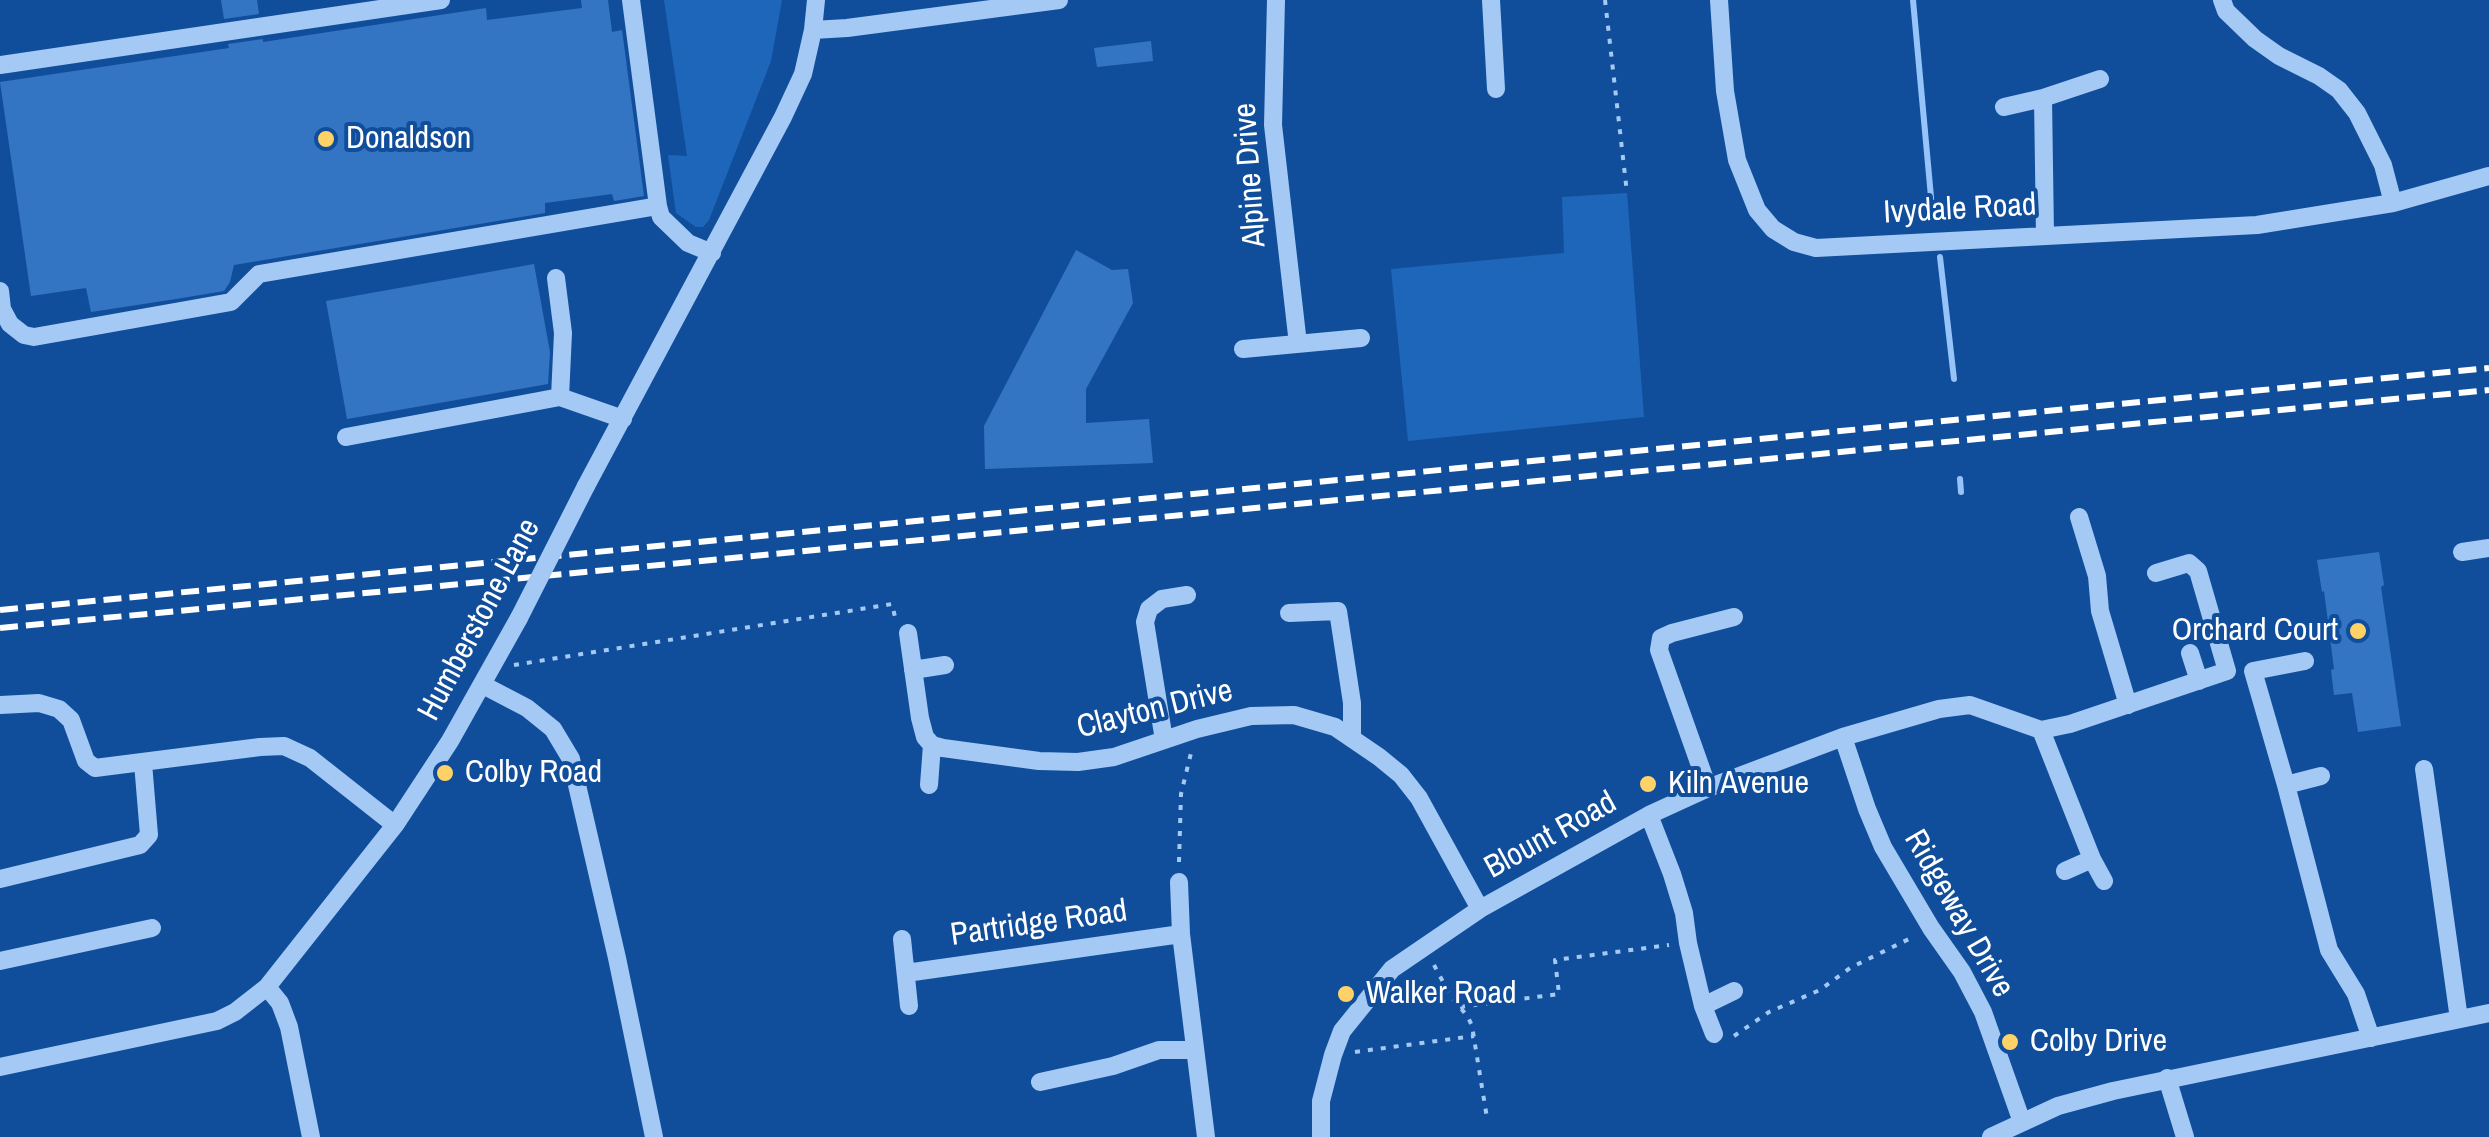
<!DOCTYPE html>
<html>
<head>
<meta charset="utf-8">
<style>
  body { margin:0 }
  canvas { display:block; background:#104e9c }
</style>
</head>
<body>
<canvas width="2489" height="1137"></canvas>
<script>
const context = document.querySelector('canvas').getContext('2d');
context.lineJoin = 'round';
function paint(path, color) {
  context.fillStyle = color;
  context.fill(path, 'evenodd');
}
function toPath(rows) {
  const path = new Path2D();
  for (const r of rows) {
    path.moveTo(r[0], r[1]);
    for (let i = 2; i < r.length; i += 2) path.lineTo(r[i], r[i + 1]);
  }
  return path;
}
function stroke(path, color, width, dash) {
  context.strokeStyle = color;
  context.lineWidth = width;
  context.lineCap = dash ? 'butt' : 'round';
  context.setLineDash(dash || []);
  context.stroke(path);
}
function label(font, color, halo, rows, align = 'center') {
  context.font = font + ' "Archivo Narrow",sans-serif';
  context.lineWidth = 8;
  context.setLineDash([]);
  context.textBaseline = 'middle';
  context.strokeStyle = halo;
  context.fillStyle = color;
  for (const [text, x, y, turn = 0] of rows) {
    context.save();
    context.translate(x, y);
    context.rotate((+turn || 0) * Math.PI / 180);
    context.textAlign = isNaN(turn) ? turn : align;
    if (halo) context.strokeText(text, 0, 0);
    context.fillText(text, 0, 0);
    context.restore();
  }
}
paint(toPath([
  [664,0,782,0,771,61,709,220,703,227,696,227,676,213,668,155,687,156],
  [1627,193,1644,417,1408,441,1391,269,1564,253,1562,197]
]), '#1e66ba');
stroke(toPath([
  [1913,0,1933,219],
  [1940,257,1954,379],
  [1960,479,1961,492]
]), '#96c4f8', 6);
paint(toPath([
  [221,0,257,0,259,14,224,19],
  [581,0,608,0,612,32,622,30,644,196,614,201,612,194,545,203,545,213,234,265,230,282,224,291,176,299,91,312,86,288,31,296,0,82,229,48,228,44,263,39,263,42,486,8,487,20,582,8],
  [1151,41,1153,61,1097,67,1094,48],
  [1076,250,1112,270,1128,269,1133,303,1086,389,1086,423,1149,419,1153,463,985,469,984,426],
  [534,264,550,352,548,384,347,419,326,301],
  [2379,552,2384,585,2381,587,2401,726,2358,732,2352,693,2334,695,2331,670,2334,669,2324,591,2322,592,2317,560]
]), '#3475c3');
stroke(toPath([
  [1605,0,1627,193],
  [514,665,892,604,895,617],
  [1179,862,1181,794,1191,753],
  [1434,965,1450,995,1468,1017,1472,1026,1487,1118],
  [1460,1007,1559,994,1555,960,1669,945],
  [1734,1036,1769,1012,1820,990,1850,968,1913,937],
  [1355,1052,1474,1036]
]), '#a4c9f5', 4, [5, 8]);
stroke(toPath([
  [631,0,658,206,661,217,688,243,712,253],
  [1276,0,1273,125,1298,344],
  [1491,0,1496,89],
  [1719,0,1725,91,1737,160,1757,210,1773,229,1794,242,1816,248,2257,225,2393,203],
  [2222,0,2226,11,2255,39,2279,56,2319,76,2339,90,2357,113,2383,165,2393,203,2489,176],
  [813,30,847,28,1059,0],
  [0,65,441,0],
  [2043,98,2045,235],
  [2004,107,2043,98,2100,79],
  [556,278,563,333,560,397],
  [0,291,2,309,10,324,24,335,34,337,231,302,259,274,658,206],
  [1243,349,1361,338],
  [346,437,560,397,623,419],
  [586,486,783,117,803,74,813,30,816,0],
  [2079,517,2097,576,2100,611,2128,705],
  [2462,552,2489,548],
  [1289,613,1338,611,1352,703,1352,739],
  [908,633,920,718,925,737,932,745,943,748,1039,761,1078,762,1114,757,1197,729,1251,716,1294,715,1335,727,1379,757,1401,775,1419,798,1480,909],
  [2190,653,2199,681],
  [2305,661,2253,671,2286,785,2329,950,2356,994,2371,1038],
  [913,670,945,665],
  [483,685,527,708,553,729,571,759,617,958,654,1137],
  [0,705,39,703,59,709,71,720,86,761,95,768,260,747,284,746,310,758,395,825],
  [2041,730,2092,859,2104,881],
  [1843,737,1867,809,1883,847,1931,928,1962,972,1983,1012,2022,1122],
  [1164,740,1145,622,1149,609,1162,599,1187,595],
  [2424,769,2459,1019],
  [929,785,932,745],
  [2286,785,2321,776],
  [1708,788,1659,650,1661,638,1672,633,1734,617],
  [1649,815,1672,874,1684,913,1688,943,1703,1006,1714,1034],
  [2065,871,2092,859],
  [0,879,140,845,149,835,143,763],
  [1179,882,1181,934,1206,1137],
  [902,939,909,1006],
  [0,961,152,928],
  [906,973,1181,934],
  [267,987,280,1003,289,1027,311,1137],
  [1703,1006,1734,991],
  [0,1067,217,1021,235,1012,267,987,395,825,450,741,519,618],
  [2167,1078,2185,1137],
  [1040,1082,1113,1066,1159,1050,1195,1050],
  [1321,1137,1321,1101,1333,1055,1342,1031,1392,969,1480,909,1649,815,1708,788,1843,737,1939,709,1970,705,2041,730,2070,724,2227,671,2198,571,2189,563,2156,573],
  [1991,1137,2058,1106,2113,1091,2489,1013]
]), '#a4c9f5', 18);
stroke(toPath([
  [0,610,2489,368],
  [0,628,2489,390]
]), '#fff', 6, [18, 8]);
stroke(toPath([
  [519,618,586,486]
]), '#a4c9f5', 18);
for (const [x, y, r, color] of [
  [326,139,10,"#ffd268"],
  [2358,631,10,"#ffd268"],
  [445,773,10,"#ffd268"],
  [1648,784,10,"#ffd268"],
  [1346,994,10,"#ffd268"],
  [2010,1042,10,"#ffd268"]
]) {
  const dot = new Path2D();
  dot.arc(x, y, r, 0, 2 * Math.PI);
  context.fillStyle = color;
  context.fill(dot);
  stroke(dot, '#104e9c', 4);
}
label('32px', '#fff', '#104e9c', [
  ["Donaldson",346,139],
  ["Orchard Court",2338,631,"right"],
  ["Colby Road",465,773],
  ["Kiln Avenue",1668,784],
  ["Walker Road",1366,994],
  ["Colby Drive",2030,1042]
], 'left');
label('32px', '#fff', '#104e9c', [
  ["Alpine Drive",1251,175,-94],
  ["Ivydale Road",1960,210,-3],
  ["Humberstone Lane",480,620,-62],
  ["Clayton Drive",1155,710,-14],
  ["Blount Road",1551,836,-29],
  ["Ridgeway Drive",1958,914,60],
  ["Partridge Road",1039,924,-8]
]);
</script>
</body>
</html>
